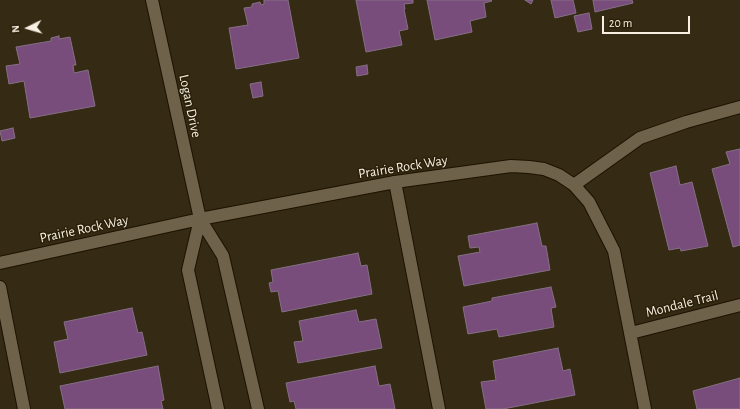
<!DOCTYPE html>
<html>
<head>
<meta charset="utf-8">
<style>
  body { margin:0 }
  #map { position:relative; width:740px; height:409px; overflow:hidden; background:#352a13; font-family:"Alegreya Sans",sans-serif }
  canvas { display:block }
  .north { position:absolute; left:8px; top:8px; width:40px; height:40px; -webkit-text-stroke:3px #2b2009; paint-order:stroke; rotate:265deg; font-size:11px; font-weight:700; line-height:16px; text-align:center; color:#f7f0e2 }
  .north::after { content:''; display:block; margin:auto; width:14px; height:18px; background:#f7f0e2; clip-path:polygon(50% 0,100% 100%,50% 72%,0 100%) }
  .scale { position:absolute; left:602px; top:16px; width:88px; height:18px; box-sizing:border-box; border:2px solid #f7f0e2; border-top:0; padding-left:5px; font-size:12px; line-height:14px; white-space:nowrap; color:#f7f0e2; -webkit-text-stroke:3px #2b2009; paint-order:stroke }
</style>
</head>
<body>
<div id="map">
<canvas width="740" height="409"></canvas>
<div class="north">N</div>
<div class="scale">20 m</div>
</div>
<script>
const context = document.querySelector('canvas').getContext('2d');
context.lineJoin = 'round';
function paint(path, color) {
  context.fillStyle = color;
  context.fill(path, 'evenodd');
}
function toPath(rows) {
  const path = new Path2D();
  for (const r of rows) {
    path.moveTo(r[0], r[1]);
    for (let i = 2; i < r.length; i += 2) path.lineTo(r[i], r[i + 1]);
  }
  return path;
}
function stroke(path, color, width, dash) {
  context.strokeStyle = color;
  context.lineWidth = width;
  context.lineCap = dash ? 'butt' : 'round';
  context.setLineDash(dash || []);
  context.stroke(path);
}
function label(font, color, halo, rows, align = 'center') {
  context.font = font + ' "Alegreya Sans",sans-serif';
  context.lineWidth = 3;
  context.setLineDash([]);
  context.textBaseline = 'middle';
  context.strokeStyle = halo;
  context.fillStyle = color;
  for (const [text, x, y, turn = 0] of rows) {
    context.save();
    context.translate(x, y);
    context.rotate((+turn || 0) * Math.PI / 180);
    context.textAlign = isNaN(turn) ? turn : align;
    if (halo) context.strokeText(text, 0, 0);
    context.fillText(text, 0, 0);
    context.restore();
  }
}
const building = toPath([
  [264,0,288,0,299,58,236,69,229,28,248,25,244,8,252,7,252,4,260,2,261,5,264,4,264,0],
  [356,0,413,0,413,3,404,4,405,9,404,9,408,29,399,31,402,45,366,52,356,0],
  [427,0,491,0,492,1,484,3,486,17,470,21,472,32,435,40,427,0],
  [525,0,533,0,531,4,525,0],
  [551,0,573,0,576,13,555,18,551,0],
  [593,0,632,0,633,3,595,12,593,0],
  [589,13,592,29,578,32,574,16,589,13],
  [59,36,59,39,70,37,76,65,73,65,74,73,88,70,95,106,30,118,24,81,9,84,6,66,20,64,16,47,51,41,51,38,59,36],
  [367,65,368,74,357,76,356,67,367,65],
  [261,82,263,96,253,98,250,84,261,82],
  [13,128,15,138,2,141,0,131,13,128],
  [740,149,740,245,733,247,712,169,730,164,726,152,740,149],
  [676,166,680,185,692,182,708,246,681,251,680,248,669,250,650,173,676,166],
  [537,223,542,246,546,246,550,270,464,286,458,256,480,252,479,247,470,248,468,236,537,223],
  [358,253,361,266,367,265,372,294,282,312,278,291,271,292,269,283,273,282,271,270,358,253],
  [551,287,556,307,551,308,554,327,499,337,497,329,468,334,463,307,492,301,492,298,551,287],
  [132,308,138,333,142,332,147,355,60,373,54,342,68,339,64,322,132,308],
  [356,310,359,322,376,319,382,348,298,363,294,342,303,341,299,321,356,310],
  [558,348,563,371,570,369,575,395,503,409,486,409,481,382,496,380,493,361,558,348],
  [158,366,164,400,161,401,163,409,65,409,60,386,158,366],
  [375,366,379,386,390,384,395,409,296,409,294,401,290,402,286,383,375,366],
  [740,378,740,409,697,409,693,391,740,378]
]);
paint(building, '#784c7b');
stroke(building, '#857085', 1);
const service = toPath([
  [395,182,439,409],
  [574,185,640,138,686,122,740,107],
  [0,287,24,409]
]);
const minor = toPath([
  [152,0,200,219,223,256,258,409],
  [200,219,188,270,218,409],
  [0,263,200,219,395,182,511,166,529,167,544,169,559,175,574,185,589,202,614,251,645,409],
  [631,333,740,305]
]);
stroke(service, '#1c1200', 14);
stroke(minor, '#1c1200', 14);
stroke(service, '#6f624a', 12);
stroke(minor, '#6f624a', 12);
label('14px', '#f7f0e2', '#2b2009', [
  ["Logan Drive",190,106,78],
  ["Prairie Rock Way",403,167,-9],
  ["Prairie Rock Way",84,229,-12],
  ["Mondale Trail",682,304,-14]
]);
</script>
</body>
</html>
